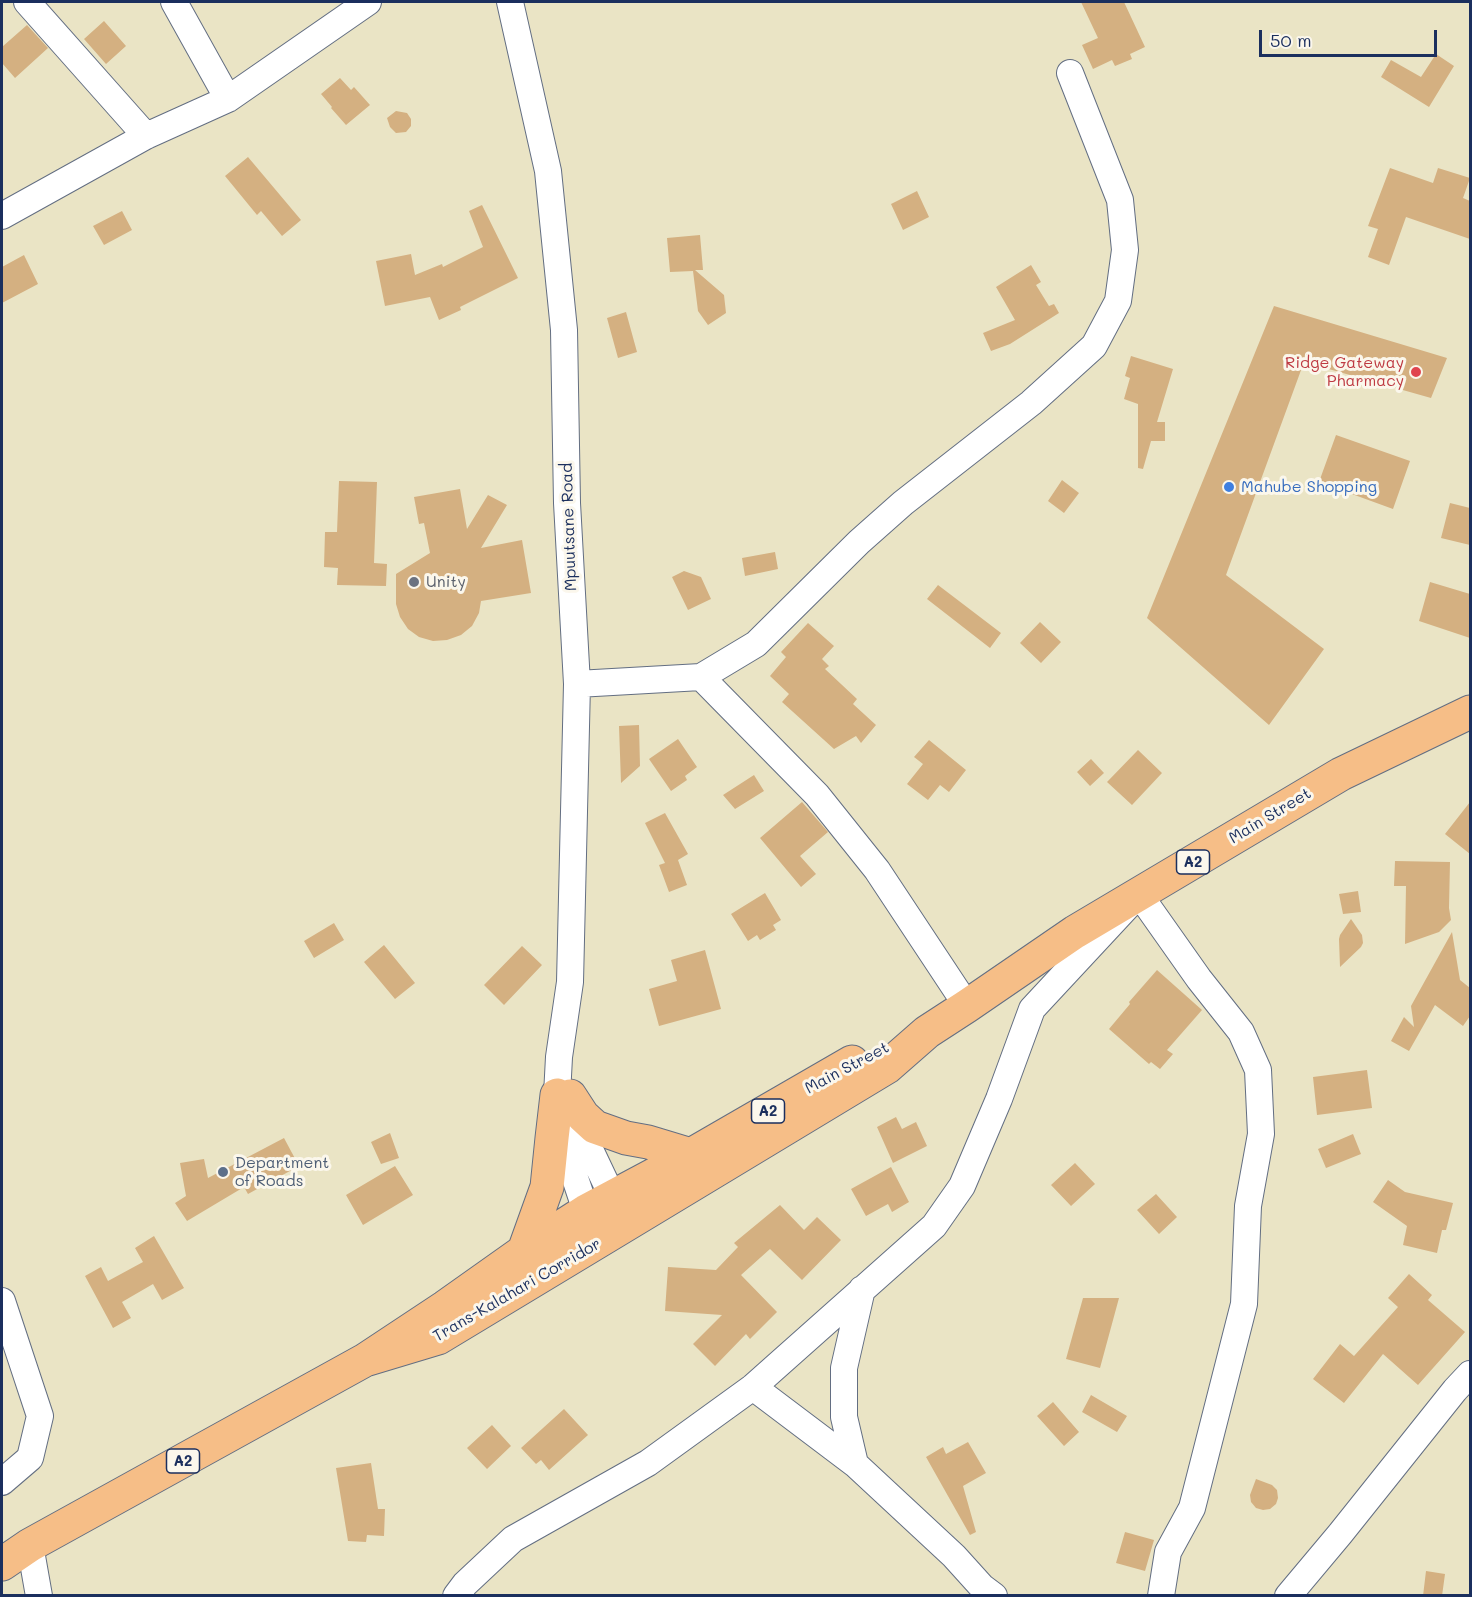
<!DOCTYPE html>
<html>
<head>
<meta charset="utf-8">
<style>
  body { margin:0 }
  #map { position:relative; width:1472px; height:1597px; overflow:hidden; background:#eae4c5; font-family:Mali,sans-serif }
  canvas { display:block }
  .frame { position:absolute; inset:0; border:3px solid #1b2f5e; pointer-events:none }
  .scale { position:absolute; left:1259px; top:30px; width:178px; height:27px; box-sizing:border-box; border:3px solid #1b2f5e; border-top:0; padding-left:8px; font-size:18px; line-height:21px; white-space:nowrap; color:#1b2f5e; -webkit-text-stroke:4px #fbf7ec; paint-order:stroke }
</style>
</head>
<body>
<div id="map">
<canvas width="1472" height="1597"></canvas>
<div class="frame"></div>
<div class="scale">50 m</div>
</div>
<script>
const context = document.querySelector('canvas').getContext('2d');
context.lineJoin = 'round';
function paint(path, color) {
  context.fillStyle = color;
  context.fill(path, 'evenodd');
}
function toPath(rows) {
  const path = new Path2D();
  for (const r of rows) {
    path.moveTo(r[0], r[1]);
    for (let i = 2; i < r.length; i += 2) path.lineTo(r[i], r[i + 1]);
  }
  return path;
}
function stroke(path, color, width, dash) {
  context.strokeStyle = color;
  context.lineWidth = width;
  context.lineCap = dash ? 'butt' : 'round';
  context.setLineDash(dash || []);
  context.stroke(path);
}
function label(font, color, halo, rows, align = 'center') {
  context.font = font + ' Mali,sans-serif';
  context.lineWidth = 6;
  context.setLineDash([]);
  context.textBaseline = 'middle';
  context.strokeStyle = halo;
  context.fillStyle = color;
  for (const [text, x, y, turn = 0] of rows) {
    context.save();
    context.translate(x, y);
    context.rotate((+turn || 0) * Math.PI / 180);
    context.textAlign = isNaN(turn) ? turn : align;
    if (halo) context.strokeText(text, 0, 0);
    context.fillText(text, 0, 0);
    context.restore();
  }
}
paint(toPath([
  [1081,2,1124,2,1145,47,1130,54,1132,59,1115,66,1112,60,1093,69,1082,45,1098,38],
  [104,21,126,46,106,64,84,39],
  [27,25,48,48,15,78,2,63,2,47],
  [1436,54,1454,66,1429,107,1381,77,1391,60,1421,77],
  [340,78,351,90,354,87,370,105,346,125,331,108,332,107,321,94],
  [396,111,407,113,411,119,411,126,406,132,396,133,390,127,387,118],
  [248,157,301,220,282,236,261,211,257,215,225,176],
  [1390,168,1433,183,1438,168,1470,178,1463,198,1470,201,1470,239,1406,217,1389,265,1368,257,1378,229,1368,226],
  [917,191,929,217,903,230,891,204],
  [482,205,518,278,460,307,461,310,439,320,430,297,385,306,376,261,411,254,415,275,442,264,443,267,483,247,469,211],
  [122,211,132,230,104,245,93,226],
  [700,235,703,270,695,270,724,295,726,313,708,325,698,311,693,271,670,272,667,238],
  [24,255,38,284,2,303,2,267],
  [1031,265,1041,282,1036,285,1049,306,1054,304,1059,313,1010,344,991,351,983,333,1015,320,996,287],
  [1274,306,1447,358,1431,398,1304,362,1226,575,1324,649,1269,725,1147,618],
  [626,312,637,352,618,358,607,318],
  [1131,356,1173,369,1157,422,1165,422,1165,441,1151,441,1143,469,1138,468,1138,404,1124,399,1130,378,1125,376],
  [1336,435,1410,461,1393,509,1319,482],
  [1062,480,1079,493,1064,513,1048,501],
  [339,481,377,482,374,563,387,564,386,586,337,585,338,568,324,567,325,532,337,532],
  [460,489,467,529,488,495,507,505,481,548,522,540,531,593,481,601,479,613,472,626,461,635,447,640,433,641,419,637,408,629,400,617,396,604,396,574,430,553,424,523,419,524,414,497],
  [1450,503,1470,508,1470,545,1441,538],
  [775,552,778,569,745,576,742,558],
  [684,571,701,577,711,599,688,610,672,577],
  [1430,582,1470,594,1470,638,1419,621],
  [938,585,1001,633,990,648,927,599],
  [1040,622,1061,642,1041,663,1020,643],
  [808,623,834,646,822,659,829,666,825,669,857,699,853,704,876,725,861,743,856,736,834,749,782,702,789,694,770,676,786,657,781,652],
  [639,725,640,766,621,783,619,726],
  [678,739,697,767,685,776,687,780,671,791,649,759],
  [929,740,966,770,949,792,940,785,928,800,907,784,923,764,914,757],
  [1138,750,1162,773,1132,805,1107,782],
  [1091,759,1104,773,1090,786,1077,772],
  [754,775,764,791,735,809,723,795],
  [802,802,828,832,800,856,816,874,801,887,760,838],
  [1470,802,1470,854,1445,834],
  [665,813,688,854,678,860,687,885,669,892,659,865,665,863,645,823],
  [1395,861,1450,862,1449,908,1451,920,1439,932,1405,944,1406,886,1394,886],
  [1358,891,1361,912,1343,914,1339,894],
  [765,893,781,920,773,925,776,930,760,940,757,935,748,941,731,914],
  [1351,919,1362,935,1363,943,1361,947,1340,967,1339,939,1340,935],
  [334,923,344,940,314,958,304,941],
  [1452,932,1460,980,1470,988,1470,1016,1463,1026,1435,1005,1409,1051,1391,1041,1404,1017,1414,1027,1411,1006],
  [384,945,415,983,395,999,364,962],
  [522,946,542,965,504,1005,484,985],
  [705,950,721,1009,659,1026,649,989,677,981,671,960],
  [1157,970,1202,1010,1167,1050,1173,1054,1160,1069,1151,1062,1149,1064,1109,1029,1130,1004,1129,1002],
  [1367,1070,1372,1108,1317,1115,1313,1077],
  [896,1117,902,1129,916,1122,927,1146,893,1163,877,1127],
  [390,1133,399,1158,381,1164,371,1142],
  [1353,1134,1361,1154,1326,1168,1318,1149],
  [284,1138,299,1166,248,1194,244,1187,187,1221,175,1203,186,1196,180,1163,204,1159,208,1178],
  [1075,1163,1095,1184,1071,1206,1051,1185],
  [395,1166,413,1195,363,1225,346,1195],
  [891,1167,909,1202,892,1212,888,1204,866,1216,851,1189],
  [1388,1180,1405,1192,1453,1203,1446,1230,1442,1230,1437,1253,1403,1245,1407,1226,1373,1202],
  [1156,1194,1177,1217,1159,1234,1137,1210],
  [780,1205,804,1230,817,1217,841,1240,802,1280,770,1249,741,1275,777,1312,750,1339,746,1334,715,1366,693,1344,722,1315,665,1311,668,1267,716,1270,738,1247,734,1243],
  [154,1236,184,1288,162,1300,153,1284,122,1302,131,1318,113,1328,85,1276,101,1267,108,1281,143,1262,135,1248],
  [1409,1274,1432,1295,1428,1300,1465,1332,1418,1385,1383,1354,1344,1403,1313,1379,1340,1344,1354,1356,1398,1307,1388,1298],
  [1083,1298,1119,1298,1100,1368,1066,1359],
  [1091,1395,1127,1416,1117,1432,1082,1412],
  [1053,1402,1079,1432,1064,1446,1037,1416],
  [564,1409,588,1435,549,1470,541,1460,536,1464,521,1448],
  [492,1425,511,1446,487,1469,467,1448],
  [968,1442,986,1473,963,1486,976,1532,970,1535,926,1457,943,1447,946,1454],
  [371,1463,378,1509,385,1509,384,1536,367,1535,366,1542,348,1541,336,1468],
  [1256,1479,1272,1485,1277,1490,1278,1498,1276,1504,1270,1509,1263,1510,1256,1508,1251,1502,1250,1495],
  [1125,1532,1154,1540,1145,1571,1116,1563],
  [1426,1571,1445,1574,1442,1596,1423,1596]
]), '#d4b081');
const minor = toPath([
  [27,2,146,136],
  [174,2,228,99],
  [510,2,548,171,564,330,567,503,577,684,570,982,559,1057,557,1095,561,1127,571,1166,586,1211,593,1226],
  [2,216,146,136,228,99,368,2],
  [701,677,817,795,877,870,967,1006],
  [577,684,701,677,756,644,859,542,903,503,1031,403,1094,346,1118,301,1125,250,1120,200,1070,73],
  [575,1109,585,1139,612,1196,623,1211],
  [2,1301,40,1416,30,1458,2,1482],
  [753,1387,855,1464,954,1556,982,1587,994,1596],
  [855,1464,844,1417,844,1368,862,1289],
  [30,1545,39,1596],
  [456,1596,465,1584,513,1539,648,1463,753,1387,934,1226,962,1186,999,1099,1032,1009,1139,894,1199,979,1241,1032,1258,1070,1261,1134,1248,1206,1244,1304,1192,1508,1168,1552,1161,1596],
  [1288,1596,1340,1534,1455,1390,1470,1374]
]);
const trunk = toPath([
  [570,1096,583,1116,595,1127,626,1138,648,1142,691,1155],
  [524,1251,547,1187,552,1138,557,1095],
  [365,1360,438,1338,887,1067,927,1032,967,1006,1075,932,1341,774,1470,712],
  [2,1564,30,1545,365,1360,445,1307,524,1251,586,1211,691,1155,852,1062]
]);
stroke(minor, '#636e82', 28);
stroke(trunk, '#636e82', 35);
stroke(minor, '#fff', 26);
stroke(trunk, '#f6be87', 33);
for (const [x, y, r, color] of [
  [1416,372,6,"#e0444e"],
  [1229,487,6,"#3f7fe0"],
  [414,582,6,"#6b7280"],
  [223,1172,6,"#5c6f8a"]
]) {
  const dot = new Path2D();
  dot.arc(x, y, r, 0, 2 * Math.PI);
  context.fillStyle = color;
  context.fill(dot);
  stroke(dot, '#fbf7ec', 2);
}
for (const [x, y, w] of [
  [1193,862,33],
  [768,1111,33],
  [183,1461,33]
]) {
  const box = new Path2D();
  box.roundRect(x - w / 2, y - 12, w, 24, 4.5);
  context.fillStyle = '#fbf7ec';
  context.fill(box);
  stroke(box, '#1b2f5e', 1.5);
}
label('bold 15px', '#1b2f5e', null, [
  ["A2",1193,862],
  ["A2",768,1111],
  ["A2",183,1461]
]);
label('16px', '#be3a42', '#fbf7ec', [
  ["Ridge Gateway",1404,363],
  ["Pharmacy",1404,381]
], 'right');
label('16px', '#366cbe', '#fbf7ec', [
  ["Mahube Shopping",1241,487]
], 'left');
label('16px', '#1b2f5e', '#fbf7ec', [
  ["Mpuutsane Road",569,527,-92],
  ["Main Street",1270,816,-31],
  ["Main Street",847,1068,-28],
  ["Trans-Kalahari Corridor",517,1290,-30]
]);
label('16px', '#5b616d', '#fbf7ec', [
  ["Unity",426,582]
], 'left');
label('16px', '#4e5e75', '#fbf7ec', [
  ["Department",235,1163],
  ["of Roads",235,1181]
], 'left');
</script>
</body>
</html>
